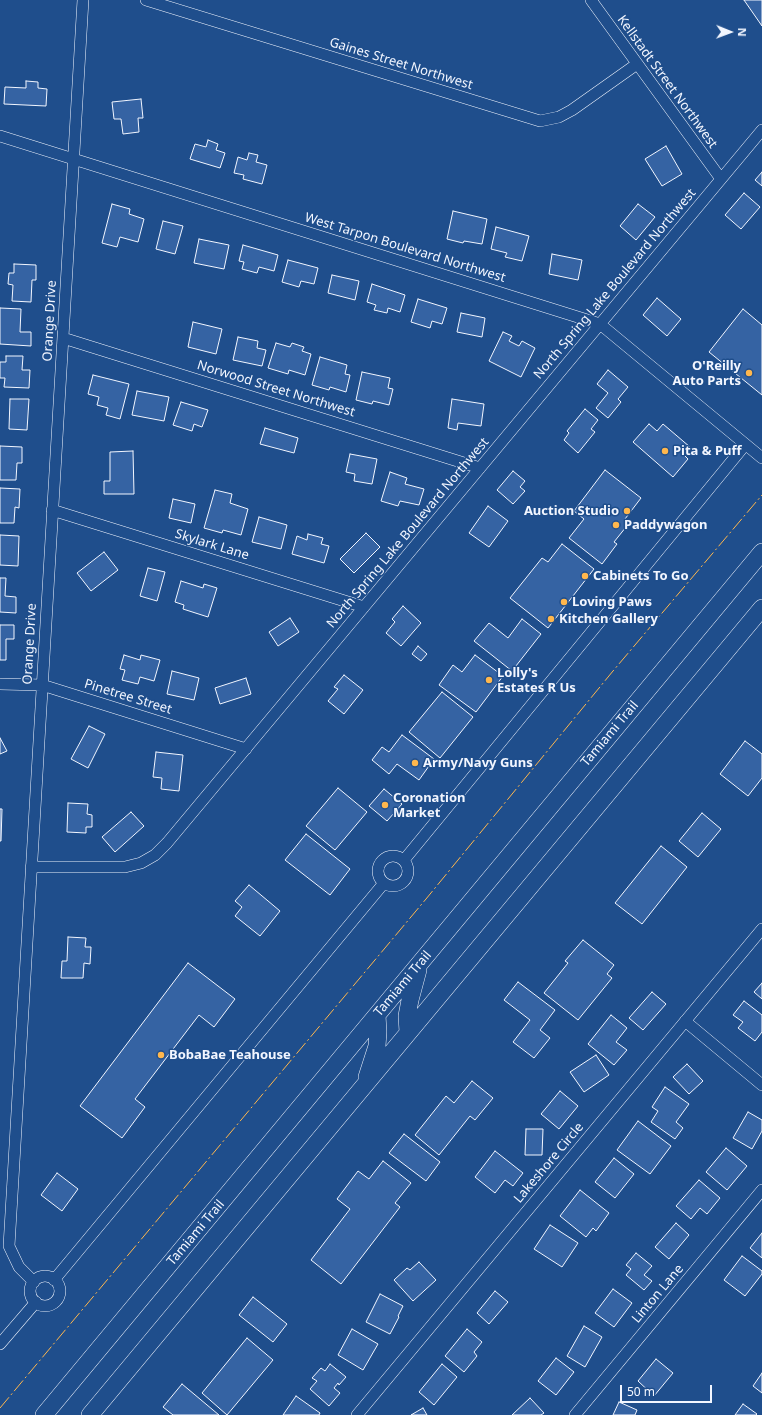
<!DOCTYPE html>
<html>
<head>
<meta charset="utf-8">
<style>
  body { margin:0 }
  #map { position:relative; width:762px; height:1415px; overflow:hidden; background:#1f4e8c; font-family:"Noto Sans",sans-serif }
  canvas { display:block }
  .north { position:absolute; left:710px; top:12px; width:40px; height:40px; -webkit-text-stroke:3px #1f4e8c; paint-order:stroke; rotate:91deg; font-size:11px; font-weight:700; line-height:16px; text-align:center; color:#f2f6ff }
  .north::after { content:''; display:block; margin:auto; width:14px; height:18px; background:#f2f6ff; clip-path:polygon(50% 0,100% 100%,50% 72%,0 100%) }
  .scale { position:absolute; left:620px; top:1385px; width:92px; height:18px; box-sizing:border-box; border:2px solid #f2f6ff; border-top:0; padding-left:5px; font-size:12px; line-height:14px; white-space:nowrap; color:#f2f6ff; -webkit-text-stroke:3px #1f4e8c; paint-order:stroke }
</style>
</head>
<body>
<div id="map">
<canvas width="762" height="1415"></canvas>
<div class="north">N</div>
<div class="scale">50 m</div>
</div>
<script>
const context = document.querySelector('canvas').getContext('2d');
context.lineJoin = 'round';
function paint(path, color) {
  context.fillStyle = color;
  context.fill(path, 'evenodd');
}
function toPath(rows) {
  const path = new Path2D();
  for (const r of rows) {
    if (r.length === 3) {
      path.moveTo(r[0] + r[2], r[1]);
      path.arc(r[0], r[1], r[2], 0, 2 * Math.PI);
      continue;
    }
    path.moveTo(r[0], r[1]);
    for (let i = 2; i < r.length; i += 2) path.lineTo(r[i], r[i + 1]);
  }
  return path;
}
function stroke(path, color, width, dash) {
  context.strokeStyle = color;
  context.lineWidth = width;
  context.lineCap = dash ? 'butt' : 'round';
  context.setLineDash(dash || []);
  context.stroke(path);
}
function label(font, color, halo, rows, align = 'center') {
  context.font = font + ' "Noto Sans",sans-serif';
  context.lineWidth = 3;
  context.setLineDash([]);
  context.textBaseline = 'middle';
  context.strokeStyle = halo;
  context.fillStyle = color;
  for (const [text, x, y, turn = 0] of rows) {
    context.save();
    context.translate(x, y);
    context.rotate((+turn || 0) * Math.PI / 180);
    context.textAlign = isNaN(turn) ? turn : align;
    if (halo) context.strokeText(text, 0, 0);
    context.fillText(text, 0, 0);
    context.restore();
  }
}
const building = toPath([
  [744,0,762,0,762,26,744,0],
  [26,81,38,82,38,88,47,89,46,106,4,104,5,87,26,88,26,81],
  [141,99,143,118,138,118,139,132,123,134,121,119,114,119,112,102,141,99],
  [208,140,218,144,216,150,225,153,220,168,190,159,195,144,206,147,208,140],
  [666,146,682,174,662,186,645,159,666,146],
  [249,153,258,155,256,162,267,165,262,184,243,179,244,175,234,173,238,157,247,160,249,153],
  [762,172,762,186,755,180,762,172],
  [744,193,760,207,741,229,725,215,744,193],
  [112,204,130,209,129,214,144,219,138,242,120,237,117,247,102,243,112,204],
  [638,204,655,217,636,240,620,226,638,204],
  [453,211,487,219,482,244,464,241,463,243,447,239,453,211],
  [163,221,183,226,175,254,156,249,163,221],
  [496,227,529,236,522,261,505,257,507,253,491,249,496,227],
  [199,239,229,245,224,269,194,263,199,239],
  [243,245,278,255,274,271,259,267,257,273,242,269,244,262,239,261,243,245],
  [552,254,582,260,578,280,549,274,552,254],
  [288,260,318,268,314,284,301,281,299,287,282,282,288,260],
  [14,264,36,265,36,280,32,280,31,302,12,301,13,285,8,284,9,273,14,273,14,264],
  [332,275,359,281,355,300,328,293,332,275],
  [372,284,405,295,400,312,388,308,387,313,374,310,376,305,367,302,372,284],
  [657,298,681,319,667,336,643,315,657,298],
  [418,299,447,308,442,324,432,321,430,328,411,322,418,299],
  [0,308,21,309,20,332,31,332,31,346,0,344,0,308],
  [743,309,762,325,762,395,709,352,743,309],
  [461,313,485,318,482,337,457,332,461,313],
  [193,322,222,329,216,354,188,347,193,322],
  [503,332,512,336,509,341,519,346,522,341,535,348,521,377,489,361,503,332],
  [238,337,258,341,257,348,266,350,262,366,233,360,238,337],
  [276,343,290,347,292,343,304,347,302,351,311,354,305,375,289,370,288,374,268,368,276,343],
  [6,356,23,356,22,370,30,370,29,388,4,387,5,378,0,378,0,362,6,362,6,356],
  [320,357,347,365,345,374,350,375,346,392,330,387,329,390,312,385,320,357],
  [608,370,628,387,618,399,621,402,608,418,596,408,608,393,597,384,608,370],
  [362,372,390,378,388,388,393,389,389,405,373,401,372,404,356,400,362,372],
  [93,375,129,384,120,419,106,415,108,408,97,405,99,397,88,394,93,375],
  [137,391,169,397,164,421,132,415,137,391],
  [10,399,29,399,27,430,9,429,10,399],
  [452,399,484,404,481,426,458,423,457,430,448,428,452,399],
  [181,402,208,410,202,427,194,424,192,431,173,425,181,402],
  [585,409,598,420,591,429,595,432,578,453,564,440,569,433,567,431,585,409],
  [649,424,657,431,663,424,690,447,684,455,688,459,673,477,633,442,649,424],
  [265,428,298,438,294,453,260,444,265,428],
  [0,446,22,447,22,463,17,463,16,480,0,480,0,446],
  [133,451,134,494,104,494,104,481,110,481,110,452,133,451],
  [350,454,377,459,372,484,354,481,355,474,346,472,350,454],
  [605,470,641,498,625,519,630,522,614,542,617,544,602,564,569,538,584,519,574,511,605,470],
  [513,471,525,481,520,487,525,491,513,504,497,490,513,471],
  [390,472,407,478,405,484,424,489,419,505,400,501,398,506,381,501,390,472],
  [0,488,20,489,19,508,15,507,14,523,0,523,0,488],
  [215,490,232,494,230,503,248,509,241,535,223,530,222,533,204,528,215,490],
  [173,499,195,504,191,523,169,518,173,499],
  [488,506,508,521,489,547,469,533,488,506],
  [259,517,287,525,281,549,252,542,259,517],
  [366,533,380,547,354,573,340,559,366,533],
  [308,534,323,538,321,544,329,546,324,563,292,554,297,536,307,540,308,534],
  [0,535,19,536,18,566,0,565,0,535],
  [562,544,594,569,548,628,510,598,542,558,548,562,562,544],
  [104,552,118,570,91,591,77,573,104,552],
  [148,568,165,572,157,601,140,596,148,568],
  [0,578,6,578,5,596,16,597,16,613,0,612,0,578],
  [181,581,203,588,204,584,217,588,208,617,183,609,184,605,175,602,181,581],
  [403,606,421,623,401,646,386,633,395,622,392,619,403,606],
  [290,618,299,632,278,646,269,632,290,618],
  [522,619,541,634,512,671,474,641,489,623,508,638,522,619],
  [0,625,14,625,14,639,6,639,6,660,0,660,0,625],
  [418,646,427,654,421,661,412,654,418,646],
  [124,655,140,660,141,655,160,660,154,681,140,677,138,684,122,680,125,670,120,669,124,655],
  [475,655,503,676,476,712,439,685,453,665,462,672,475,655],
  [172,671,199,678,194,700,167,694,172,671],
  [344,675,363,690,344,714,328,701,338,689,334,687,344,675],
  [246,678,251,694,220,704,215,688,246,678],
  [442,692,473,717,440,758,409,732,442,692],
  [89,726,105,734,88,768,71,759,89,726],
  [402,735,434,759,419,780,397,764,389,774,372,760,382,747,389,752,402,735],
  [0,738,7,751,0,754,0,738],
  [745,741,762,754,762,778,748,796,720,774,745,741],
  [156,752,183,755,179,791,161,789,162,778,153,777,156,752],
  [338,788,367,812,335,850,306,826,338,788],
  [384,789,402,804,387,821,369,806,384,789],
  [68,803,88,804,87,814,92,815,92,827,86,827,86,833,67,832,68,803],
  [0,809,2,809,1,841,0,841,0,809],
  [131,812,144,826,115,852,102,837,131,812],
  [702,813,721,829,698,857,679,841,702,813],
  [306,834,350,869,330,895,285,860,306,834],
  [661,846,687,867,642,924,615,903,661,846],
  [249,885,280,911,260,936,235,916,242,907,235,901,249,885],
  [68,937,86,938,85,947,91,947,90,964,84,963,83,978,61,978,62,961,67,961,68,937],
  [583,940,614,965,607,974,612,978,578,1020,544,993,568,963,565,961,583,940],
  [188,963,235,999,214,1027,199,1015,135,1099,145,1107,122,1138,80,1106,188,963],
  [518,982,555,1010,540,1030,550,1038,534,1058,513,1042,530,1020,504,1000,518,982],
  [762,983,762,999,754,992,762,983],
  [652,992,666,1004,643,1030,629,1018,652,992],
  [744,1001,762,1015,762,1032,755,1041,738,1028,743,1022,733,1015,744,1001],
  [611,1015,627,1028,616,1042,627,1050,614,1065,588,1044,611,1015],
  [596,1055,609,1075,584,1092,570,1072,596,1055],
  [687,1064,703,1081,689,1094,673,1077,687,1064],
  [472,1081,493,1098,475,1120,470,1116,439,1155,415,1135,446,1096,454,1103,472,1081],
  [665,1087,689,1104,676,1122,683,1128,675,1139,651,1122,658,1111,652,1107,665,1087],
  [560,1091,578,1106,559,1129,541,1114,560,1091],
  [748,1112,762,1120,762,1131,752,1149,733,1138,748,1112],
  [638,1121,671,1146,650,1174,617,1150,638,1121],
  [526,1129,543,1129,542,1155,525,1155,526,1129],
  [404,1134,440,1162,426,1181,389,1153,404,1134],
  [726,1148,747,1166,727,1190,706,1172,726,1148],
  [495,1151,523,1173,513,1186,505,1180,495,1193,475,1177,495,1151],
  [614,1158,634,1174,615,1198,595,1182,614,1158],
  [383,1161,411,1183,395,1203,400,1207,341,1284,311,1260,350,1209,337,1199,358,1171,369,1179,383,1161],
  [57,1173,78,1189,62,1211,41,1195,57,1173],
  [699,1180,720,1198,707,1214,700,1208,691,1219,676,1206,699,1180],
  [580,1190,609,1213,596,1231,593,1228,586,1237,560,1216,580,1190],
  [676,1223,689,1235,669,1259,655,1247,676,1223],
  [550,1225,578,1243,562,1267,534,1249,550,1225],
  [762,1233,762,1258,750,1248,762,1233],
  [636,1253,652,1266,644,1275,652,1281,644,1290,626,1275,631,1269,626,1265,636,1253],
  [742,1256,762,1271,762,1274,745,1296,724,1280,742,1256],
  [419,1262,436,1280,413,1301,394,1280,407,1268,410,1270,419,1262],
  [613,1289,632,1303,614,1327,595,1313,613,1289],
  [495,1291,508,1302,489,1324,477,1313,495,1291],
  [380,1294,403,1306,398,1316,399,1317,390,1334,366,1322,380,1294],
  [253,1297,287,1324,273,1342,239,1315,253,1297],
  [584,1326,602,1337,585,1367,567,1356,584,1326],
  [352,1329,378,1344,363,1370,338,1355,352,1329],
  [467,1329,482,1342,474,1352,477,1356,464,1372,445,1356,467,1329],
  [247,1338,273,1360,227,1415,202,1393,247,1338],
  [556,1358,574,1372,556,1395,538,1381,556,1358],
  [656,1359,673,1373,654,1396,638,1381,656,1359],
  [330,1364,346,1377,339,1385,338,1383,334,1388,340,1393,329,1406,310,1389,317,1381,312,1378,321,1368,325,1371,330,1364],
  [442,1364,457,1377,434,1405,419,1392,442,1364],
  [762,1373,762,1393,753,1386,762,1373],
  [182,1384,219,1415,173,1415,163,1407,182,1384],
  [296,1396,320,1413,319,1415,283,1415,296,1396],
  [530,1398,544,1413,541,1415,512,1415,530,1398],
  [619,1402,637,1410,635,1415,613,1415,619,1402],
  [743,1404,757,1414,756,1415,735,1415,743,1404],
  [423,1408,427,1415,411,1415,423,1408]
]);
paint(building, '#3563a3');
stroke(building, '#f2f6ff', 1);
const minor = toPath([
  [146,0,540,121,559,117,572,110,637,64],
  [591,0,721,179],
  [0,136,600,324,762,458],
  [63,338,480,468],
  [52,510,364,607],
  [0,684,42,685,246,749],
  [393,871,15],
  [404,860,745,445],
  [31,867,125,867,141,863,155,855,167,843,762,130],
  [685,1021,762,1085],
  [45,1291,15],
  [54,1280,384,883],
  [34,1282,19,1267,9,1246,83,0],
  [0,1344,36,1302],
  [357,1415,762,929],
  [575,1415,762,1190]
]);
const primary = toPath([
  [408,1032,407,1016,410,1000,418,970],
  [367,1077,377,1046,378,1032,377,1015],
  [44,1415,762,552],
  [90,1415,762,608]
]);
stroke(minor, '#f2f6ff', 12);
stroke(primary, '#f2f6ff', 18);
stroke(minor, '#1f4e8c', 11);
stroke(primary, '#1f4e8c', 17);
stroke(toPath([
  [0,1408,426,899,613,671,762,495]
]), '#ffb74d', 1, [14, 3, 2, 3]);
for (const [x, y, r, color] of [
  [749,373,4,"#ffb74d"],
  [665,451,4,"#ffb74d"],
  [627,511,4,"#ffb74d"],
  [616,525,4,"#ffb74d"],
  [585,576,4,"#ffb74d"],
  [564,602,4,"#ffb74d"],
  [551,619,4,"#ffb74d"],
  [489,680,4,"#ffb74d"],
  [415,763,4,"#ffb74d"],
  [385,805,4,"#ffb74d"],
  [161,1055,4,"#ffb74d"]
]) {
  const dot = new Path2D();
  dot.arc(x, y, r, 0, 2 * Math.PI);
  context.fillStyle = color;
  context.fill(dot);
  stroke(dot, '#1f4e8c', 1.5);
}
label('13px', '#f2f6ff', '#1f4e8c', [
  ["Gaines Street Northwest",401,64,17],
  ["Kellstadt Street Northwest",667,82,54],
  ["West Tarpon Boulevard Northwest",405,248,17],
  ["North Spring Lake Boulevard Northwest",615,284,-50],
  ["Orange Drive",50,321,-87],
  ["Norwood Street Northwest",276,389,17],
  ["North Spring Lake Boulevard Northwest",408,533,-50],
  ["Skylark Lane",212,545,17],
  ["Orange Drive",30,644,-87],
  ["Pinetree Street",128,697,17],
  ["Tamiami Trail",610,734,-50],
  ["Tamiami Trail",403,984,-50],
  ["Lakeshore Circle",549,1163,-50],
  ["Tamiami Trail",196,1233,-50],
  ["Linton Lane",658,1294,-50]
]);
label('bold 13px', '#f2f6ff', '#1f4e8c', [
  ["O'Reilly",741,366,"right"],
  ["Auto Parts",741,381,"right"],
  ["Pita & Puff",673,451],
  ["Auction Studio",619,511,"right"],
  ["Paddywagon",624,525],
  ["Cabinets To Go",593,576],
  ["Loving Paws",572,602],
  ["Kitchen Gallery",559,619],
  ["Lolly's",497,673],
  ["Estates R Us",497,688],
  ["Army/Navy Guns",423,763],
  ["Coronation",393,798],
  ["Market",393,813],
  ["BobaBae Teahouse",169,1055]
], 'left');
</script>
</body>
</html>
